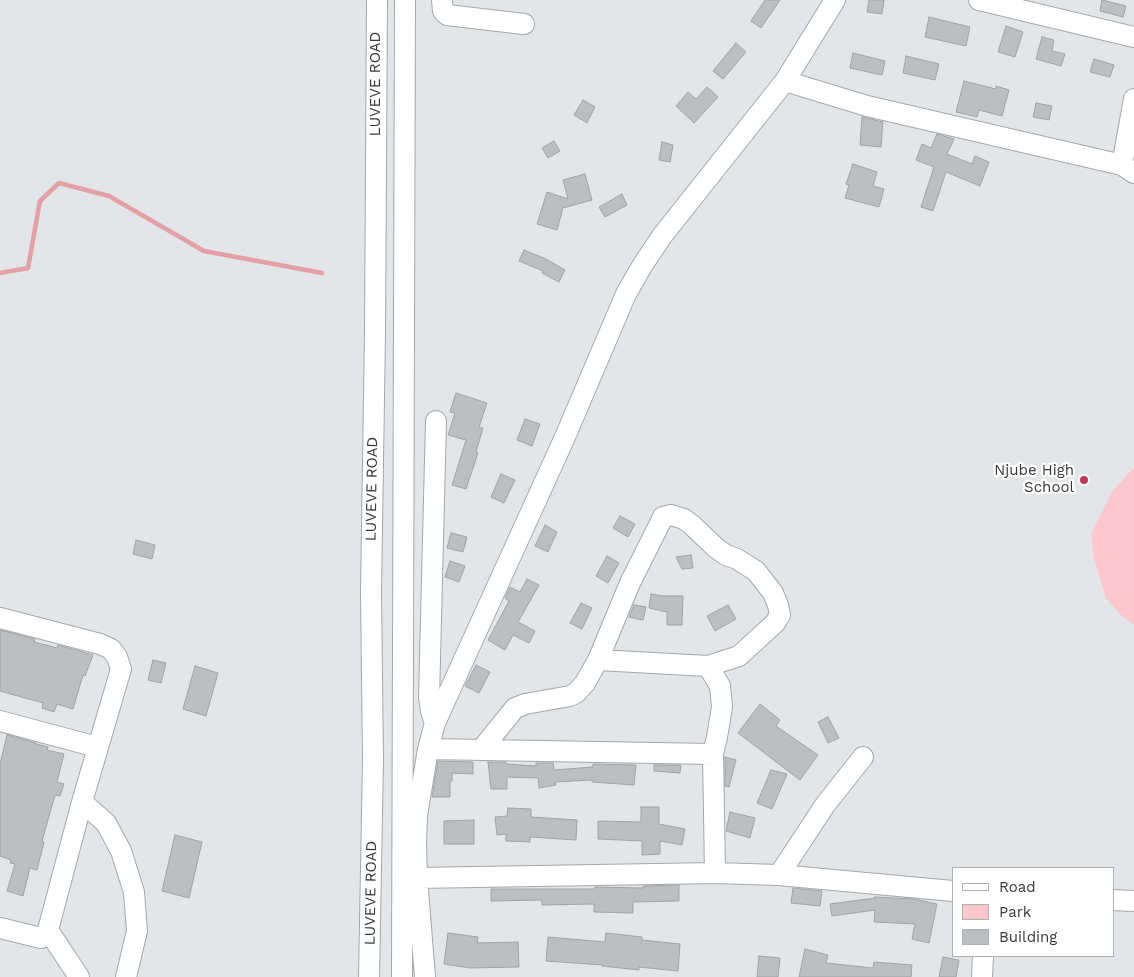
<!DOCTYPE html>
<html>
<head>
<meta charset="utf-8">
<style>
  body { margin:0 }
  #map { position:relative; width:1134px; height:977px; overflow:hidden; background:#e3e6e9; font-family:"Work Sans",sans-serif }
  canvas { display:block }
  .legend { position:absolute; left:952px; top:867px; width:162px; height:90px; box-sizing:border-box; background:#fff; border:1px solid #afb0b0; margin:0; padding:6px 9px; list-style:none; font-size:15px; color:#38393a }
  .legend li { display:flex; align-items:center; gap:10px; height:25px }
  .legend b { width:25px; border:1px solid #afb0b0 }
</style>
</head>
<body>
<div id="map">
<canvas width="1134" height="977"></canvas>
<ul class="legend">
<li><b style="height:6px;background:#fff"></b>Road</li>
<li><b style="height:14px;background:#fcc8cd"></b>Park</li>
<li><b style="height:14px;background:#bcbfc1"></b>Building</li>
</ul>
</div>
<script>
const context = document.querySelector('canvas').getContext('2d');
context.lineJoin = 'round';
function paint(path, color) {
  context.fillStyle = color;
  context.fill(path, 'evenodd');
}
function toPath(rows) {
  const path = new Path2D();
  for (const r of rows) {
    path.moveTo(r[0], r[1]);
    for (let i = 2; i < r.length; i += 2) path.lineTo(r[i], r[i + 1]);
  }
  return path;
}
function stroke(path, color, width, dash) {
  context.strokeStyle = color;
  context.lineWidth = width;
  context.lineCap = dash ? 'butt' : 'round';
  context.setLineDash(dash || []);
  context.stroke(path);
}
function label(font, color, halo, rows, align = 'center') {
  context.font = font + ' "Work Sans",sans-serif';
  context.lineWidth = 4.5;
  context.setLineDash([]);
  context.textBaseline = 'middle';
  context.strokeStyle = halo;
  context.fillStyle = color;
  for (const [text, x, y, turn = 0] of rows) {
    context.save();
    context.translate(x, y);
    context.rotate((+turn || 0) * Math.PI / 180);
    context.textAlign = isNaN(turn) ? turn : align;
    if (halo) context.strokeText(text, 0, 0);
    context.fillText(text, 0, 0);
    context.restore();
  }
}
paint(toPath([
  [1134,467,1134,625,1122,616,1106,598,1094,559,1091,534,1112,492]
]), '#fcc8cd');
stroke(toPath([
  [0,273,28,268,40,201,59,183,109,196,204,251,322,273]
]), '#e49fa7', 4.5);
const building = toPath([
  [765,0,780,0,761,28,751,21,765,0],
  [869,0,884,0,882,14,867,12,869,0],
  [1102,0,1126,6,1123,17,1100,11,1102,0],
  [929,17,970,27,966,46,925,37,929,17],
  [1006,26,1023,32,1015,57,998,52,1006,26],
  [1042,37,1054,40,1052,51,1065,54,1061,66,1036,59,1042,37],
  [736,43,746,52,723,79,713,71,736,43],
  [853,53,885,61,882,75,850,68,853,53],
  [906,56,939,64,935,80,903,73,906,56],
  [1094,59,1114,65,1110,77,1090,72,1094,59],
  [964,81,996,89,996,86,1009,90,1002,116,979,110,977,117,956,112,964,81],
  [707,87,718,97,694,123,676,106,688,92,696,99,707,87],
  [583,100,595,107,587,123,574,115,583,100],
  [1036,103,1052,106,1049,120,1033,117,1036,103],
  [862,117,883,122,881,147,860,145,862,117],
  [937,134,954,139,947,154,972,164,975,156,989,162,980,186,946,172,933,211,921,207,934,167,916,160,922,144,931,148,937,134],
  [554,141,560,151,548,158,542,148,554,141],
  [662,142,673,145,670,162,659,160,662,142],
  [853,164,877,172,873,186,884,189,879,207,845,198,849,185,846,184,853,164],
  [585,174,592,200,563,208,557,230,537,224,547,192,568,199,563,180,585,174],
  [622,194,627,205,605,217,599,207,622,194],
  [524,250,546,259,565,270,559,282,542,273,543,271,519,261,524,250],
  [456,393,487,403,479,427,483,428,476,452,478,453,466,489,452,485,466,440,448,435,455,413,450,412,456,393],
  [525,419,540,424,532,446,517,440,525,419],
  [501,474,515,480,504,503,491,497,501,474],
  [620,516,635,524,628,537,613,528,620,516],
  [545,525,557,532,548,552,535,546,545,525],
  [451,533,467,537,463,552,447,548,451,533],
  [136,540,155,545,152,559,133,554,136,540],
  [691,555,693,568,682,569,676,557,691,555],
  [607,556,619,563,608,583,596,576,607,556],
  [450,561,465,566,459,582,445,577,450,561],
  [527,579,539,585,518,622,535,631,529,643,513,635,505,650,488,640,509,601,505,598,510,587,520,592,527,579],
  [651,594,663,596,683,596,682,625,667,625,667,612,649,608,651,594],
  [581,603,592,608,582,629,570,623,581,603],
  [634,605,646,607,643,620,629,617,634,605],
  [728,605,736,619,715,631,707,616,728,605],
  [0,630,35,639,34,642,57,648,58,645,93,655,85,676,83,675,73,709,57,704,54,712,42,708,43,703,0,691,0,630],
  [153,660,166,663,161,683,148,680,153,660],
  [476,665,490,672,479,693,465,686,476,665],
  [195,666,218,673,206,716,183,709,195,666],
  [760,704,780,720,776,726,818,755,800,780,738,733,760,704],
  [828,717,839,738,828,743,818,722,828,717],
  [7,735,36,743,36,744,48,747,47,750,64,754,57,782,64,784,60,796,55,795,42,841,44,842,37,870,30,868,23,896,7,891,15,864,10,863,11,860,0,856,0,764,7,735],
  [725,757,736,760,729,787,725,786,725,757],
  [438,761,473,762,473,774,452,773,452,781,450,781,450,797,432,797,438,761],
  [488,762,506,762,506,764,536,766,536,763,553,763,554,770,593,767,593,764,636,765,634,785,592,782,592,780,555,782,556,785,539,788,538,778,507,777,507,789,491,789,488,762],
  [654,765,681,765,680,773,654,771,654,765],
  [771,770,787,774,772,809,757,803,771,770],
  [641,807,659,807,659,824,685,829,682,845,660,841,660,854,642,855,642,841,598,839,598,821,641,822,641,807],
  [508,808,531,809,531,817,577,820,576,840,530,837,530,842,506,841,506,834,497,835,495,817,507,816,508,808],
  [730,812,755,818,750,838,726,831,730,812],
  [474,820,474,844,444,844,444,821,474,820],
  [175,835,202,842,189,898,162,891,175,835],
  [679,885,679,901,633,902,633,913,594,912,594,904,542,905,542,900,491,901,491,889,595,889,595,887,643,888,643,886,679,885],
  [793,888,822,891,820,906,791,903,793,888],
  [875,897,914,899,937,904,929,943,912,939,915,924,874,922,875,910,832,916,830,904,875,898,875,897],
  [448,933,478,937,477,943,518,942,519,967,470,968,444,964,448,933],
  [606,933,642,937,642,940,680,944,678,971,639,967,639,970,602,966,603,965,546,961,548,937,605,942,606,933],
  [805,949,828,955,826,963,873,968,874,962,912,965,911,977,799,977,805,949],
  [759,956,780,958,778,977,757,977,759,956],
  [943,957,959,960,956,977,939,977,943,957]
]);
paint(building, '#bcbfc1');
stroke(building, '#a0a3a5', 1);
const minor = toPath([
  [442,0,443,11,447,15,524,24],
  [979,0,1134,37],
  [785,81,867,106,1122,165,1134,173],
  [1122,165,1134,99],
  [0,618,100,644,111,649,117,657,121,669,82,802,48,930],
  [598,660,708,666,720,686,722,707,717,737,713,754],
  [0,721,97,747],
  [435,723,431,711,429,698,436,421],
  [428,749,713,754,715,873],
  [481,750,515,708,525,704,570,696,576,693,585,683,598,660,630,583,663,517,671,515,684,519,692,525,716,548,726,555,737,559,756,571,773,593,778,605,780,615,775,623,739,656,708,666],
  [82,802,106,823,121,851,134,892,137,931,126,977],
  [779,875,825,805,863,757],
  [417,878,715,873,779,875,953,891],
  [1113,900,1134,901],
  [0,928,41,938,46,935,48,930,79,977],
  [369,977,373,760,371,592,375,333,377,0],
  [402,977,405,0],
  [425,977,417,878,416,845,417,816,428,749,435,723,565,437,626,294,642,266,662,236,785,81,835,0],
  [982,977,983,956]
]);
stroke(minor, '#a4a7a9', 22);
stroke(minor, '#fff', 20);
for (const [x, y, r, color] of [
  [1084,480,5,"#c43455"]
]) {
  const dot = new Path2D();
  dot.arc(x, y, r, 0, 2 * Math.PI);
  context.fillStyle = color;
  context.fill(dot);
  stroke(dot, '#fff', 2);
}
label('15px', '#38393a', '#fff', [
  ["LUVEVE ROAD",376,84,-90],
  ["LUVEVE ROAD",372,489,-89],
  ["LUVEVE ROAD",371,893,-89]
]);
label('15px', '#38393a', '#fff', [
  ["Njube High",1074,471],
  ["School",1074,488]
], 'right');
</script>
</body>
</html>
